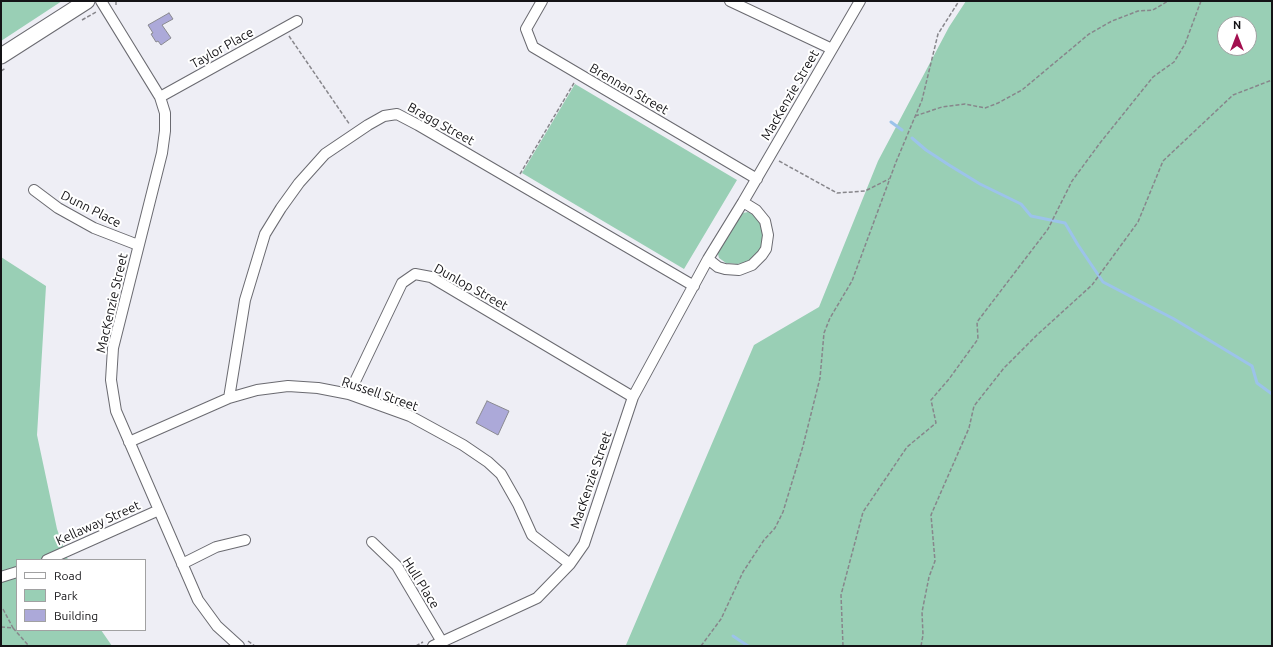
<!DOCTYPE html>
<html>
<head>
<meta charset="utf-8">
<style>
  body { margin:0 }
  #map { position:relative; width:1273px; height:647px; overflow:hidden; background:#eeeef5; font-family:Ubuntu,sans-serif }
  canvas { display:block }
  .frame { position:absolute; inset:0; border:2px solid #141316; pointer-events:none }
  .legend { position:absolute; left:16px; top:559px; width:130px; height:72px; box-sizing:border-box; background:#fff; border:1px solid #a1a1a2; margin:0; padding:5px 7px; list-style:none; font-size:12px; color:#141316 }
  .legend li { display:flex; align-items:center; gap:8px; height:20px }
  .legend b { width:20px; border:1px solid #a1a1a2 }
  .north { position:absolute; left:1217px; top:16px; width:40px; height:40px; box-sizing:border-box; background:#fff; border:1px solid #a1a1a2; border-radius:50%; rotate:0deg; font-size:11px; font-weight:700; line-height:16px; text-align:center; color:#141316 }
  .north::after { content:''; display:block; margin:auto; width:14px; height:18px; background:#a30f4f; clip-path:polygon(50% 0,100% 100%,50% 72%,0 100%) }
</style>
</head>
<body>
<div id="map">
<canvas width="1273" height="647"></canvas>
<div class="frame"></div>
<ul class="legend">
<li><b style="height:5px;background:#fff"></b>Road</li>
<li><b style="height:11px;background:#99cfb5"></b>Park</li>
<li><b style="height:11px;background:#aca9d9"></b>Building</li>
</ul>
<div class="north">N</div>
</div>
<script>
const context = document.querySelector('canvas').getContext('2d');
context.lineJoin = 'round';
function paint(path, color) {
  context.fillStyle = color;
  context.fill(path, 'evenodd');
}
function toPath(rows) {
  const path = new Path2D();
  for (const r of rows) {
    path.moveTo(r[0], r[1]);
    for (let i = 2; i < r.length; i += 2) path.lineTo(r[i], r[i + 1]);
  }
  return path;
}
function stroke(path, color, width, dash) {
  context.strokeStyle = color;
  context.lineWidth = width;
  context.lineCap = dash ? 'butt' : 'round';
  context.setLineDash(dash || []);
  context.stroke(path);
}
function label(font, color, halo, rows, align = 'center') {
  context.font = font + ' Ubuntu,sans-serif';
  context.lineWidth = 4;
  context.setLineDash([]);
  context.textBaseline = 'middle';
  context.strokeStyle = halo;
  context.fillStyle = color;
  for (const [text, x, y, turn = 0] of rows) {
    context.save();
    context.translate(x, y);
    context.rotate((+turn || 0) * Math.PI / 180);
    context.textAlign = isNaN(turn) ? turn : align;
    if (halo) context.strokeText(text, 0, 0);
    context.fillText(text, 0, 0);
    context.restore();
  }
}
paint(toPath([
  [1,1,62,1,1,41],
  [966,1,1272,1,1272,646,623,646,626,645,754,345,819,307,878,161,949,27],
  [1225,24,1249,24,1249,48,1225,48],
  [575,84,737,180,684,269,522,173],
  [748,212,752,214,759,219,764,229,762,248,752,259,744,263,737,264,726,263,719,258,718,254,719,250,740,215,743,213],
  [1,257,46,286,37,435,57,529,68,560,17,560,17,630,101,630,112,646,1,646]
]), '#99cfb5');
stroke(toPath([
  [891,122,902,130],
  [912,138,926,150,949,165,980,184,1021,204,1031,216,1065,223,1078,245,1103,282,1174,319,1252,366,1257,383,1272,394],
  [733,636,748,646]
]), '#9cc3ea', 3);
const building = toPath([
  [169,13,173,19,162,25,171,38,161,45,158,41,156,42,151,34,153,33,148,25,169,13],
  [487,401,509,411,498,435,476,423,487,401]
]);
paint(building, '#aca9d9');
stroke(building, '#898990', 1);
const street = toPath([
  [101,1,160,97,165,113,165,131,162,153,113,348,111,380,116,411,198,600,217,626,239,646],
  [542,1,526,29,533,47,757,179],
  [730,1,832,49],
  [160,97,297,21],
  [34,190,58,208,94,228,138,245],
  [708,259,718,267,725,269,739,270,752,265,762,255,766,249,768,235,765,221,756,210,743,202],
  [349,394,402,283,415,274,431,277,633,397],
  [229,398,245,300,265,234,281,208,299,183,325,154,368,125,384,116,397,114,418,125,694,286],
  [129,442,229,398,257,390,288,386,318,388,349,394,410,416,463,445,488,462,501,474,518,504,532,535,570,564],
  [372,542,397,566,442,642],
  [47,560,159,510],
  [182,564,216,547,245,540],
  [1,577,17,572],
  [433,646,537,598,570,564,584,544,633,397,708,259,743,202,860,1]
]);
const secondary = toPath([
  [1,56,87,1]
]);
stroke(street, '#6a6a70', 12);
stroke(secondary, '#6a6a70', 17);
stroke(toPath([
  [116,5,116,1],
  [82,20,96,12],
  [289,36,350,125],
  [1,71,6,68],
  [915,116,942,107,965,104,985,108,998,103,1022,90,1089,34,1112,21,1138,11,1153,10,1168,1],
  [779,161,837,193,865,191,889,179],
  [520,174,574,83],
  [3,609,13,628],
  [1,627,13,628,29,646],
  [248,641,255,646],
  [416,646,423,642],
  [701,646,721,619,743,572,764,540,775,528,783,512,803,446,820,378,824,333,830,318,852,281,896,162,922,100,938,34,959,1],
  [843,646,841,595,863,512,907,447,936,423,931,400,949,379,978,339,977,322,1048,229,1072,181,1100,143,1153,77,1174,62,1185,44,1201,1],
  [921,646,923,635,922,612,929,577,935,561,931,515,969,428,974,406,1004,368,1037,335,1092,285,1138,222,1163,161,1233,95,1272,80]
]), '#87868b', 1.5, [4, 2]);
stroke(street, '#fff', 10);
stroke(secondary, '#fff', 15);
label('13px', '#141316', '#fff', [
  ["Taylor Place",222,48,-29],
  ["Brennan Street",629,89,30],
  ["MacKenzie Street",790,95,-60],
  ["Bragg Street",441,124,29],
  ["Dunn Place",91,209,27],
  ["Dunlop Street",471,287,29],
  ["MacKenzie Street",112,303,-77],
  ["Russell Street",380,394,19],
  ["MacKenzie Street",591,480,-71],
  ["Kellaway Street",98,523,-24],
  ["Hull Place",421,583,58]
]);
</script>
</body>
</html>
